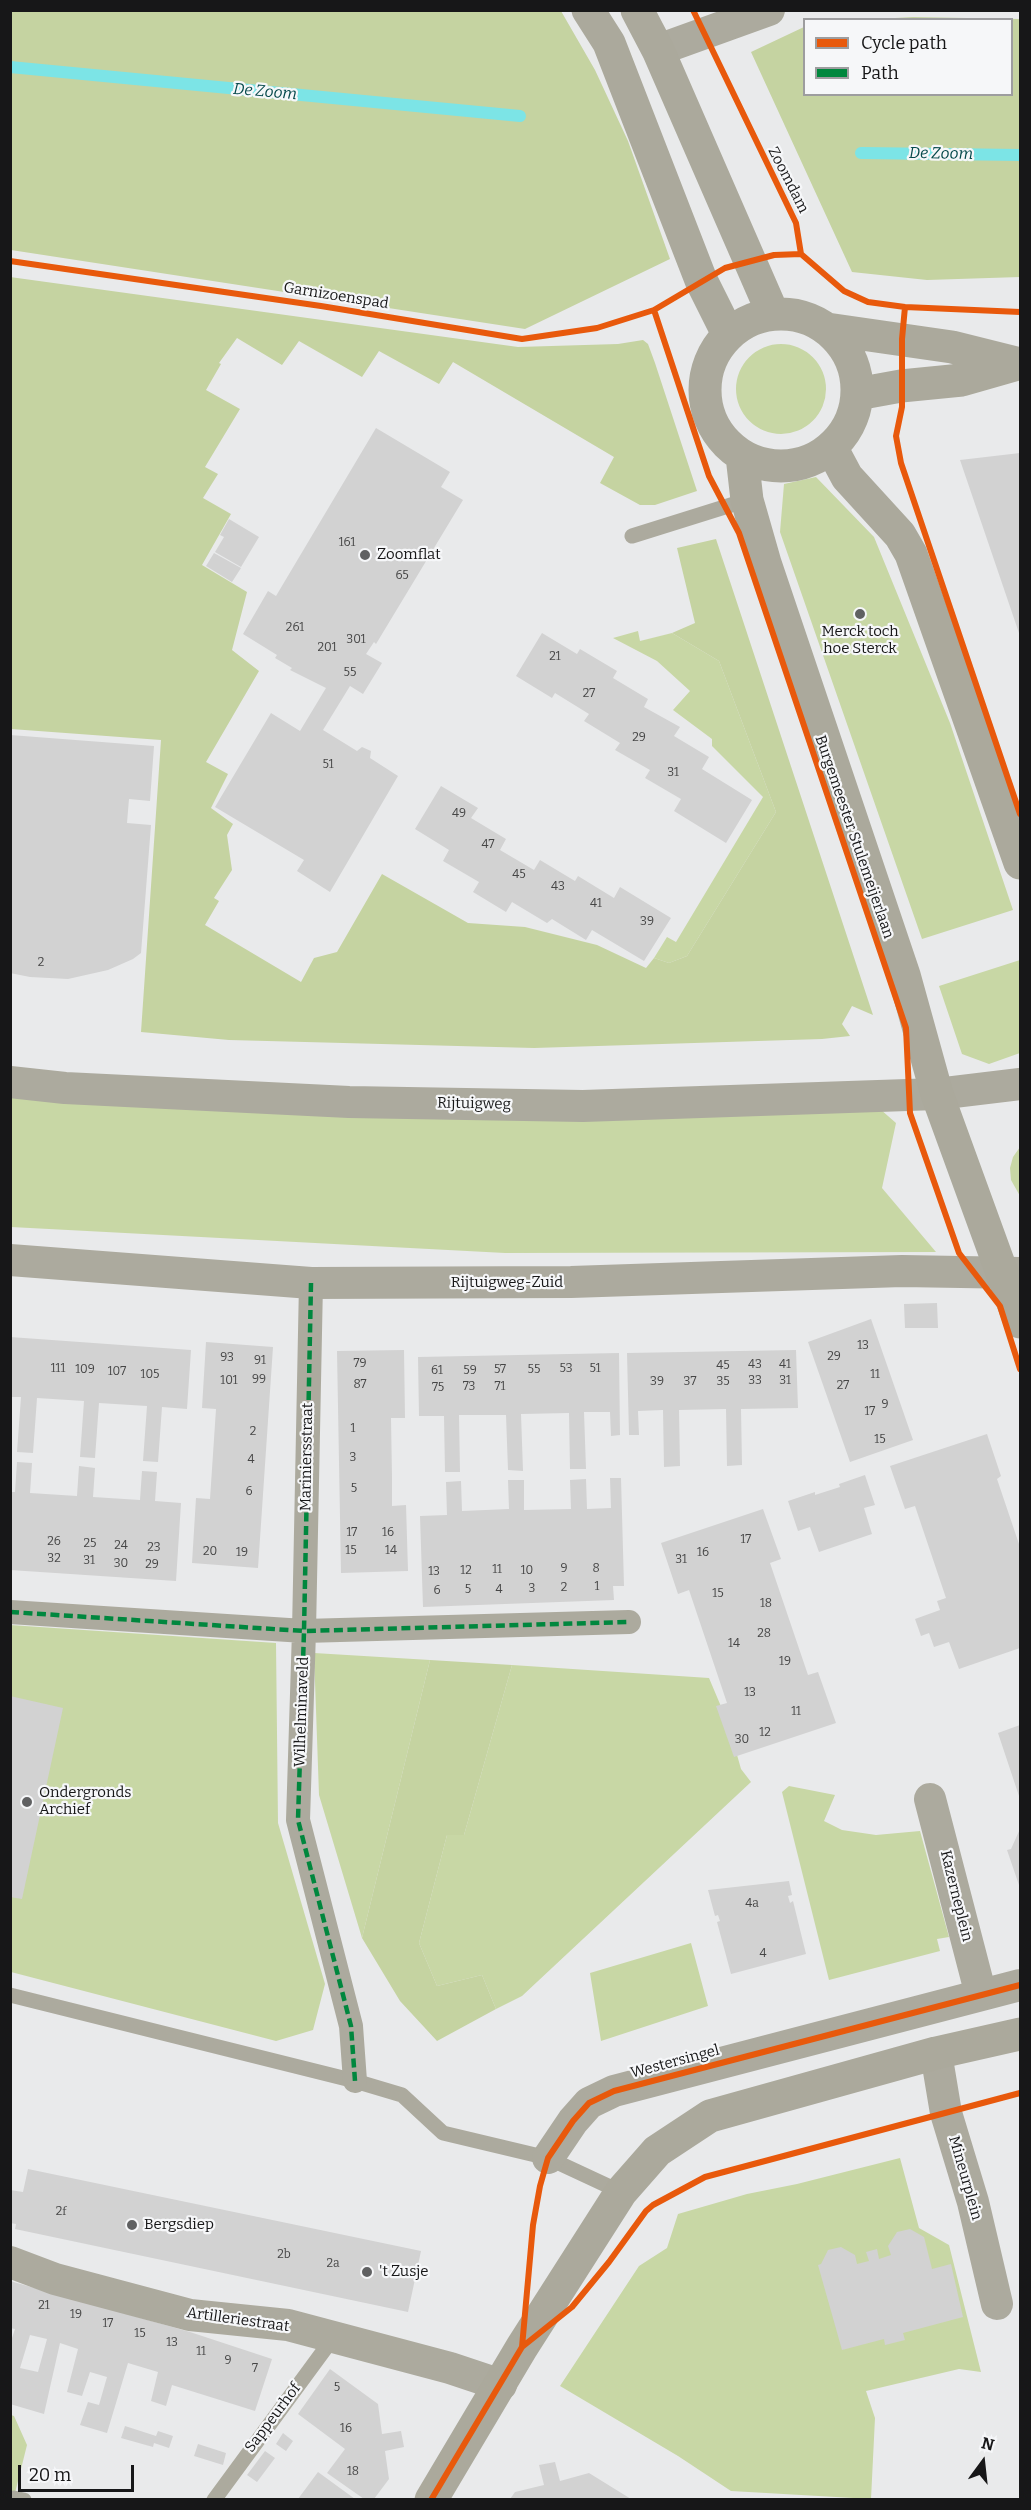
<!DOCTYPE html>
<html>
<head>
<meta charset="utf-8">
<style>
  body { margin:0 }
  #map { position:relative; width:1031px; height:2510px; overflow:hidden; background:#e9eaeb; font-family:Bitter,serif }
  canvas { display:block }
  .frame { position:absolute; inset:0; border:12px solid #171718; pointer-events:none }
  .legend { position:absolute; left:803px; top:18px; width:210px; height:78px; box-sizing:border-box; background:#f6f7f9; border:2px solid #9d9d9f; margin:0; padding:8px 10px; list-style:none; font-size:18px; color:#171718 }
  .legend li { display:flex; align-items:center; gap:12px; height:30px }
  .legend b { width:30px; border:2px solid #9d9d9f }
  .north { position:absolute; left:953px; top:2432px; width:60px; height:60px; -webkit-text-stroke:4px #f6f7f9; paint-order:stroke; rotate:15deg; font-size:16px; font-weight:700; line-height:24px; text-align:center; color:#171718 }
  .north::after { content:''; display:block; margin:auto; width:21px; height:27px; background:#171718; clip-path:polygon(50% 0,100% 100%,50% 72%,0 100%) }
  .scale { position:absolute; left:18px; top:2465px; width:116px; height:27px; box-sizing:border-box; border:3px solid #171718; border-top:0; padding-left:8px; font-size:18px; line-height:21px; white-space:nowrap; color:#171718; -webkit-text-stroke:4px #f6f7f9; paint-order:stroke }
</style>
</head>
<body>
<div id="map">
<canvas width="1031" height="2510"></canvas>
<div class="frame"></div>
<ul class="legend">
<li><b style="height:8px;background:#e8590c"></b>Cycle path</li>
<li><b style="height:8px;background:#00873e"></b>Path</li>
</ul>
<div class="north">N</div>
<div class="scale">20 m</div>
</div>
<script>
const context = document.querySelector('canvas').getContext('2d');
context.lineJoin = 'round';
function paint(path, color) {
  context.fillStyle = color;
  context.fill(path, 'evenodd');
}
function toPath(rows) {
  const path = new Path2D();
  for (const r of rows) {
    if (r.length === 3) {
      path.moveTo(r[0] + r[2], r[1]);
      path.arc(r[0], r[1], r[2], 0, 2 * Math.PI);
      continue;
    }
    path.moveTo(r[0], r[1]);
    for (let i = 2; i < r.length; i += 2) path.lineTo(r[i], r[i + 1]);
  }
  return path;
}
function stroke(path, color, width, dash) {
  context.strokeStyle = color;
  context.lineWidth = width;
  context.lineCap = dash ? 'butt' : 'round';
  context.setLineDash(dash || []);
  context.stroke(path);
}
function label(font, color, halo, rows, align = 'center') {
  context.font = font + ' Bitter,serif';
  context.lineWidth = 4.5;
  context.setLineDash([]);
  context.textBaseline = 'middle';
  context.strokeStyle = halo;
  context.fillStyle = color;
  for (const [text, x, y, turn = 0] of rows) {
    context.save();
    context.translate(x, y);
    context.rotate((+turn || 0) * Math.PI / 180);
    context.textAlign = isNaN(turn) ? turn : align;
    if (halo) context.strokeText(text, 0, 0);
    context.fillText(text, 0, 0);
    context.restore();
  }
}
paint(toPath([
  [781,389,45],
  [816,477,874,537,950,723,1013,910,922,939,780,532,784,484],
  [638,631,640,641,672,633,719,661,776,812,687,956,669,963,654,958,667,937,676,942,763,797,712,746,712,739,673,710,690,691,657,661,613,638],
  [1020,960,1020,1053,989,1064,962,1054,939,986],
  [10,1093,880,1109,896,1123,882,1188,936,1252,505,1253,11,1227],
  [1020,1147,1020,1196,1011,1180,1010,1168,1013,1157],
  [10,1625,276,1643,278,1823,325,1984,313,2030,276,2041,11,1972],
  [314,1653,430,1660,362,1938,319,1795],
  [512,1665,709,1678,728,1723,741,1769,751,1782,522,1996,496,2009,482,1975,437,1986,419,1943,447,1835,464,1835],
  [789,1786,835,1795,824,1821,842,1830,876,1835,920,1831,949,1937,937,1939,940,1951,829,1980,782,1792],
  [691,1943,708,2006,601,2041,590,1973],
  [900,2158,919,2228,949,2245,981,2372,959,2369,866,2391,875,2418,871,2499,731,2491,678,2456,560,2386,639,2266,667,2248,678,2214,747,2194,797,2184],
  [11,2415,14,2416,27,2445,15,2493,11,2493]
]), '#c8d7a5');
paint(toPath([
  [10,11,561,11,595,70,628,141,670,259,525,329,11,250],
  [913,17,1020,19,1020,277,927,280,852,272,751,52,804,27,804,94,1012,94,1012,20,877,19],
  [10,277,518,347,618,344,643,340,648,344,655,363,697,491,655,505,640,505,600,483,614,457,453,362,439,384,379,351,362,377,299,341,282,365,237,338,219,363,221,364,206,390,240,409,205,467,218,474,203,498,231,514,202,565,247,592,232,650,259,671,206,762,228,774,211,808,233,824,227,835,232,870,214,898,219,901,205,925,301,982,314,958,337,952,382,874,468,923,525,927,597,945,646,968,654,958,669,963,687,956,776,812,719,661,672,633,695,623,677,548,716,539,873,1015,852,1006,842,1024,850,1036,822,1039,534,1048,229,1040,141,1032,161,740,11,729],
  [430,1660,512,1665,464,1835,447,1835,419,1943,437,1986,482,1975,496,2009,437,2041,400,2001,362,1938]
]), '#c5d3a1');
stroke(toPath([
  [10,67,520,116],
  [861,153,1020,155]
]), '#7ce4e6', 12);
paint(toPath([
  [376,428,450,472,441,487,463,500,376,644,374,642,366,654,382,663,363,694,350,686,323,730,357,751,362,747,371,751,370,758,398,776,330,892,297,871,304,860,215,807,271,713,300,731,326,688,290,670,292,668,275,658,277,655,243,634,268,591,276,596],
  [1020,453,1020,636,960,460],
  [229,519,259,537,241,567,215,552,224,537,220,535],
  [214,553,241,568,232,582,206,566],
  [542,633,577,654,580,649,617,671,613,678,648,699,644,707,680,727,674,736,709,757,702,769,752,800,726,843,674,811,681,799,645,778,650,770,615,750,620,743,584,721,589,714,555,693,552,698,516,676],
  [10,735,154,746,150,801,129,799,127,823,151,825,141,953,133,959,108,970,68,979,30,977,10,973],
  [441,786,478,808,471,818,506,839,500,850,534,870,540,860,575,881,578,876,614,898,620,887,671,918,644,961,592,930,586,940,552,919,547,923,512,902,506,912,473,892,479,882,443,861,449,850,415,829],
  [937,1303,938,1328,905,1328,904,1304],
  [871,1319,913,1440,850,1462,808,1342],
  [10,1337,191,1350,187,1409,162,1407,158,1462,143,1461,147,1406,99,1403,95,1458,80,1457,84,1401,37,1398,33,1453,17,1452,21,1397,10,1397],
  [206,1342,273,1347,258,1568,192,1563,196,1498,210,1499,216,1409,202,1408],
  [404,1350,405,1418,391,1418,392,1477,392,1506,406,1505,408,1571,341,1573,337,1351],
  [796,1350,798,1408,741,1409,742,1465,727,1466,726,1409,679,1410,680,1466,664,1467,663,1410,638,1411,639,1435,629,1435,627,1353],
  [619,1353,620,1435,611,1436,610,1412,584,1412,586,1469,570,1469,569,1413,521,1414,523,1471,508,1470,506,1415,459,1415,460,1472,445,1472,444,1416,419,1416,418,1357],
  [987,1434,1001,1476,997,1479,1020,1547,1020,1648,959,1669,949,1642,934,1647,929,1633,921,1636,915,1619,940,1610,937,1601,946,1598,915,1506,905,1509,890,1466],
  [17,1462,32,1463,30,1493,77,1496,79,1466,95,1468,93,1497,140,1500,142,1471,157,1472,155,1501,181,1503,176,1581,10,1570,10,1492,15,1492],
  [865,1475,875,1505,864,1508,872,1534,819,1552,810,1527,798,1531,788,1501,815,1492,815,1495,840,1487,839,1484],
  [610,1478,621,1478,624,1586,613,1586,614,1600,423,1607,420,1516,447,1515,446,1482,461,1481,462,1511,509,1509,508,1480,524,1480,524,1510,571,1509,570,1480,586,1479,587,1509,611,1508],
  [763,1509,781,1559,770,1563,808,1675,818,1672,836,1723,734,1757,716,1706,727,1703,689,1590,678,1594,661,1543],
  [10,1696,63,1708,22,1899,10,1897],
  [1020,1725,1020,1799,998,1733],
  [1020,1829,1020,1888,1007,1850,1011,1849],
  [789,1881,792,1895,788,1896,790,1903,793,1901,806,1954,731,1974,717,1922,720,1921,718,1915,715,1916,708,1890],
  [28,2169,421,2251,408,2312,15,2229,16,2224,10,2223,10,2190,23,2192],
  [910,2229,924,2237,932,2269,951,2264,963,2317,903,2333,905,2340,885,2345,884,2339,842,2350,818,2265,821,2264,828,2250,841,2247,855,2255,857,2264,869,2261,866,2252,877,2249,879,2259,891,2255,888,2246,897,2232],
  [10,2281,190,2332,272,2359,255,2411,172,2385,166,2406,151,2401,158,2372,128,2363,107,2433,80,2425,88,2402,99,2405,107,2377,90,2372,82,2396,67,2392,78,2349,60,2343,44,2414,10,2404,10,2344,15,2329,10,2328],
  [30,2335,47,2339,38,2372,20,2368],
  [330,2369,378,2404,382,2434,401,2431,404,2447,385,2451,389,2479,374,2499,364,2499,327,2473,345,2449,298,2414],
  [125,2426,156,2436,158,2431,173,2436,169,2448,154,2443,153,2447,121,2438],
  [283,2433,293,2441,286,2451,276,2444],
  [198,2444,226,2453,223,2465,194,2456],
  [265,2451,275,2458,257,2482,247,2475],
  [555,2462,560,2481,589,2473,631,2499,510,2499,515,2492,544,2485,539,2465],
  [318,2472,355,2499,298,2499]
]), '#d2d2d2');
stroke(toPath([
  [632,536,747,500],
  [10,1995,355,2081,402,2095,443,2133,548,2158,621,2192],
  [14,2498,24,2500],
  [214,2500,333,2338]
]), '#acaa9e', 15);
stroke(toPath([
  [311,1283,304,1631,629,1622],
  [10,1612,304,1631,298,1820,351,2026,355,2081]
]), '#acaa9e', 24);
stroke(toPath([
  [658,50,769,10],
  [10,1082,65,1088,349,1102,583,1106,937,1094,1020,1084],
  [10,1260,311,1283,571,1282,902,1271,1020,1273],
  [930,1799,981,1995],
  [936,2053,946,2113,973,2202,997,2304],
  [548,2158,573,2121,589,2103,614,2091,1020,1985],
  [10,2262,55,2279,190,2315,288,2325,450,2368,501,2385]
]), '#acaa9e', 32);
stroke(toPath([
  [588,10,609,43,701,280,728,334],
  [637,10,658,50,773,314],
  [781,390,76],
  [827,329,952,347,1020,364],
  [857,394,901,386,962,380,1018,364],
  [831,447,847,477,900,535,911,554,1020,863],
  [742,456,747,500,765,563,904,975,937,1094,1020,1322],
  [431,2500,522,2347,621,2192,657,2151,710,2116,936,2053,1020,2034]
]), '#aba99c', 33);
stroke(toPath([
  [311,1283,304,1631,629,1622],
  [10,1612,304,1631,298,1820,351,2026,355,2081]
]), '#00873e', 4.5, [9, 4.5]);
stroke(toPath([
  [693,10,796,223,801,254,844,291,868,302,905,307,1020,312],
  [10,261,321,306,522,339,597,328,654,310,725,268,774,255,801,254],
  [905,307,902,339,902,407,896,436,901,463,1020,814],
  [654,310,709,476,739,533,906,1028,910,1113,959,1253,1000,1306,1020,1369],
  [522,2347,533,2225,540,2186,548,2158,573,2121,589,2103,614,2091,1020,1985],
  [431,2500,522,2347,572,2307,609,2262,646,2211,653,2205,705,2177,1020,2093]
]), '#e8590c', 6);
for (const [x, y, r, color] of [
  [365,555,6,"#606162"],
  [860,614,6,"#606162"],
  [27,1802,6,"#606162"],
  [132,2225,6,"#606162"],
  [367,2272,6,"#606162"]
]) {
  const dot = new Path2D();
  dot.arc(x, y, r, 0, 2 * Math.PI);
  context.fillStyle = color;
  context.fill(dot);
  stroke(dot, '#f6f7f9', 2);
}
label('12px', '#464646', null, [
  ["161",347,543],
  ["65",402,576],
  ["261",295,628],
  ["301",356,640],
  ["201",327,648],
  ["21",555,657],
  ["55",350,673],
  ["27",589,694],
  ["29",639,738],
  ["51",328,765],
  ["31",673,773],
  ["49",459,814],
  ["47",488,845],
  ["45",519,875],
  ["43",558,887],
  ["41",596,904],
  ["39",647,922],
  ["2",41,963],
  ["13",863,1346],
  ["29",834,1357],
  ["93",227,1358],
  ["91",260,1361],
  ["79",360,1364],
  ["43",755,1365],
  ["41",785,1365],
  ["45",723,1366],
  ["111",58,1369],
  ["53",566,1369],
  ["51",595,1369],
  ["109",85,1370],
  ["57",500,1370],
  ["55",534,1370],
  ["61",437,1371],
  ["59",470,1371],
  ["107",117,1372],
  ["105",150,1375],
  ["11",875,1375],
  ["99",259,1380],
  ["101",229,1381],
  ["33",755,1381],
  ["31",785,1381],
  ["39",657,1382],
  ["37",690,1382],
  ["35",723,1382],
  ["87",360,1385],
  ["27",843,1386],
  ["73",469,1387],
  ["71",500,1387],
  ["75",438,1388],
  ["9",885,1405],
  ["17",870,1412],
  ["1",353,1429],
  ["2",253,1432],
  ["15",880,1440],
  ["3",353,1458],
  ["4",251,1460],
  ["5",354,1489],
  ["6",249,1492],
  ["17",352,1533],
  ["16",388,1533],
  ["17",746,1540],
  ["26",54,1542],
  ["25",90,1544],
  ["24",121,1546],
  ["23",154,1548],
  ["15",351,1551],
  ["14",391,1551],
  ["20",210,1552],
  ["19",242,1553],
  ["16",703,1553],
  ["32",54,1559],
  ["31",681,1560],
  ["31",89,1561],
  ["30",121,1564],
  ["29",152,1565],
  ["9",564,1569],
  ["8",596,1569],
  ["11",497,1570],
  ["12",466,1571],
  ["10",527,1571],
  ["13",434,1572],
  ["1",597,1587],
  ["2",564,1588],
  ["3",532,1589],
  ["5",468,1590],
  ["4",499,1590],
  ["6",437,1591],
  ["15",718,1594],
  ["18",766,1604],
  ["28",764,1634],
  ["14",734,1644],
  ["19",785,1662],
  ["13",750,1693],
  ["11",796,1712],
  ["12",765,1733],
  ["30",742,1740],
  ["4a",752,1904],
  ["4",763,1954],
  ["2f",61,2212],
  ["2b",284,2255],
  ["2a",333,2264],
  ["21",44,2306],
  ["19",76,2315],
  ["17",108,2324],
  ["15",140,2334],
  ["13",172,2343],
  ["11",201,2352],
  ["9",228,2361],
  ["7",255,2369],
  ["5",337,2388],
  ["16",346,2429],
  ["18",353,2472]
]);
label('15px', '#171718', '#f6f7f9', [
  ["Zoomdam",788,180,63],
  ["Garnizoenspad",336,296,9],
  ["Burgemeester Stulemeijerlaan",854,837,71],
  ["Rijtuigweg",474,1104,1],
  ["Rijtuigweg-Zuid",507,1283],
  ["Mariniersstraat",307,1457,-89],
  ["Wilhelminaveld",302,1712,-88],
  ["Kazerneplein",956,1896,76],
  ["Westersingel",675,2062,-15],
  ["Mineurplein",965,2178,74],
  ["Artilleriestraat",238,2320,8],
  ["Sappeurhof",273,2418,-53]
]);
label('15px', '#171718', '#f6f7f9', [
  ["Zoomflat",377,555],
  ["Merck toch",860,632,"center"],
  ["hoe Sterck",860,649,"center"],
  ["Ondergronds",39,1793],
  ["Archief",39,1810],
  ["Bergsdiep",144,2225],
  ["'t Zusje",379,2272]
], 'left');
label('italic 16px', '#05494b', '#f6f7f9', [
  ["De Zoom",265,92,5],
  ["De Zoom",941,154,1]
]);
</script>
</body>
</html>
